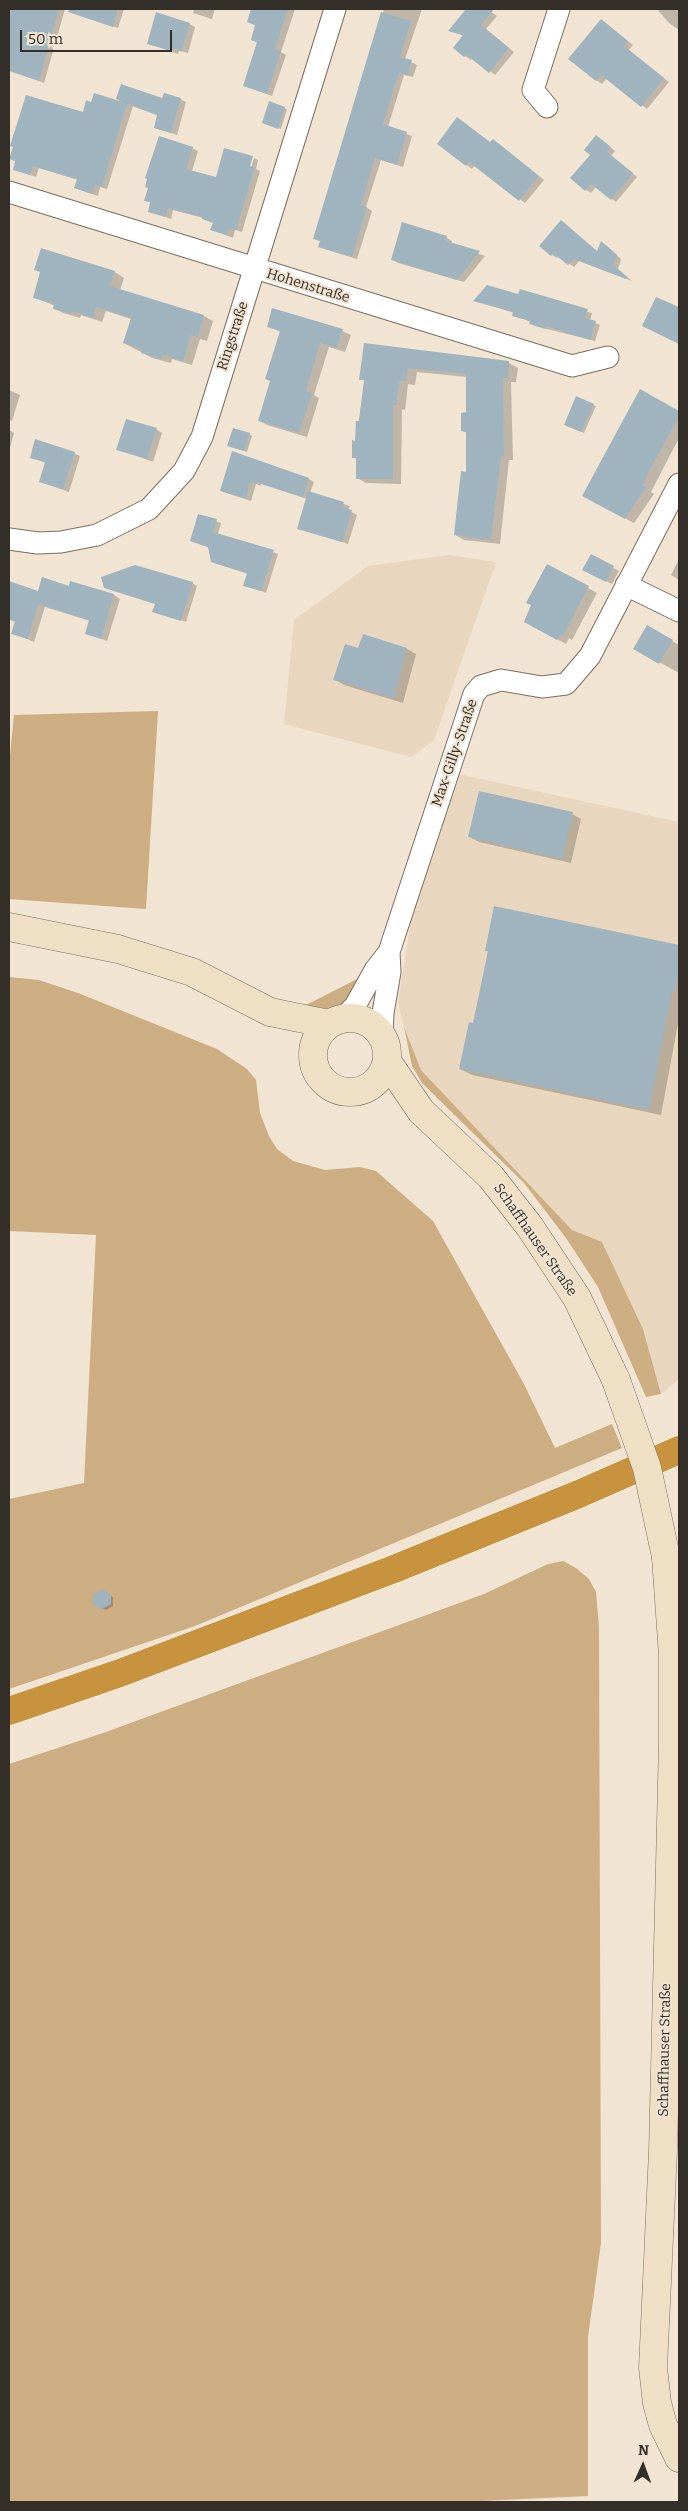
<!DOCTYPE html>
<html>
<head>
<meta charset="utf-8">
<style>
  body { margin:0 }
  #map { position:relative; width:688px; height:2511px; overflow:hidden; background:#f1e4d2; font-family:Bitter,serif }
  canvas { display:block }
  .frame { position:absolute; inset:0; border:10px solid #332e28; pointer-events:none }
  .north { position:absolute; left:618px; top:2441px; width:50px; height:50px; -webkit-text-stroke:4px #f1e4d2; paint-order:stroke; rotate:2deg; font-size:14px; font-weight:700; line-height:20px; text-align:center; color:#332e28 }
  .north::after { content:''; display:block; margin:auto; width:18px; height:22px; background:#332e28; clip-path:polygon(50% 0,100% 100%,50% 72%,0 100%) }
  .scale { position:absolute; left:20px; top:30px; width:152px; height:22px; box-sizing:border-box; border:2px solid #332e28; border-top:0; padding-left:6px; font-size:15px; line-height:18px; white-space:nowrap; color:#332e28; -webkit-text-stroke:4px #f1e4d2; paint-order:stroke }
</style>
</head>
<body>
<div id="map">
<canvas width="688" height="2511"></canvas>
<div class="frame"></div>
<div class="north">N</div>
<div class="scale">50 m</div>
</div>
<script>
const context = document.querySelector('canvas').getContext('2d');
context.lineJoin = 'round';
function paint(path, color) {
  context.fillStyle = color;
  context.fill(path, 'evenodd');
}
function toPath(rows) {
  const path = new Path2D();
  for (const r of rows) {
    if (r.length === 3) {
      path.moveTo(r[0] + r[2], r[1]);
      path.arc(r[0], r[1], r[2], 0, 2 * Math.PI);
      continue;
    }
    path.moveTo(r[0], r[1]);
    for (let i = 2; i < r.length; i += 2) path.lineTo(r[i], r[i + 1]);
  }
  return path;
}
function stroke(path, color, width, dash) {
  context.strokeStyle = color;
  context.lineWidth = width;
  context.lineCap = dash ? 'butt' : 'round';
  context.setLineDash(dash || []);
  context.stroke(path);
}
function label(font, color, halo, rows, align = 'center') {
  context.font = font + ' Bitter,serif';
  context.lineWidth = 4;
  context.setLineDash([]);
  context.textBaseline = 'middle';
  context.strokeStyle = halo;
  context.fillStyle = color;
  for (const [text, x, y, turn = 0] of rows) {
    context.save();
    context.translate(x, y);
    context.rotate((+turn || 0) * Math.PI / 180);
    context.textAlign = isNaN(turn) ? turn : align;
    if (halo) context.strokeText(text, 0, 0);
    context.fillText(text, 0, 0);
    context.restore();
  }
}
paint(toPath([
  [449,555,496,562,434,740,411,757,284,724,294,620,368,566],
  [458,774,679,822,679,1379,661,1394,643,1329,602,1242,572,1230,421,1070,404,1027,398,1003,413,907]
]), '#e8d7be');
paint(toPath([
  [158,711,146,909,9,899,9,765,14,715],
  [9,977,39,980,78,993,217,1049,247,1069,256,1080,260,1113,269,1136,277,1149,293,1161,325,1170,360,1167,376,1171,433,1221,524,1384,555,1448,612,1424,622,1448,195,1626,9,1689,9,1499,84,1483,96,1235,9,1231],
  [361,977,349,998,335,1008,318,1009,306,1005],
  [404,1027,421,1070,572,1230,602,1242,643,1329,661,1394,646,1397,598,1287,566,1238,524,1183,422,1083,412,1066],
  [563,1561,576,1568,589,1579,596,1592,599,1626,601,2243,588,2337,588,2496,461,2502,9,2502,9,1764,103,1733,484,1594,548,1564]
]), '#cdae82');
paint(toPath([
  [26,9,65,9,44,83,24,75,30,53,9,46,9,28,19,31],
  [72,9,124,9,118,28,96,21,91,18,92,15],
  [194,9,215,9,212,19,193,13],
  [252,9,295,9,281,52,286,55,272,96,245,86,258,43,252,40,261,28,248,22],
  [384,9,422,9,405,59,417,65,413,77,404,75,388,127,412,136,403,167,381,160,366,207,372,211,357,259,325,249,319,246,321,242,315,238],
  [468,9,487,9,497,16,486,29,514,52,495,75,473,58,471,60,465,56,464,36,450,31],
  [657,9,679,9,679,30,669,23],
  [602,21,633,45,629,50,669,82,647,109,607,78,602,84,596,80],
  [189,24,195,27,188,53,179,51,178,54,148,43],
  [117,99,180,99,186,102,177,135,155,128,159,116,133,106,107,189,100,187,98,196,81,190,78,180,39,168,36,177,14,169,17,162,11,159,84,114,92,103,124,103],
  [270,103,287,109,281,129,266,124],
  [602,140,615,151,611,156,637,177,616,202,596,187,591,193,586,190,591,155],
  [438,144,499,144,544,180,525,203,475,165,472,169],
  [192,148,198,151,192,171,217,178,250,172,254,158,258,160,256,169,260,171,242,232,235,230,233,238,212,230,214,223,203,218,173,210,171,219,149,211,151,203,146,200],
  [561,222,598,252,602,243,606,245,621,259,618,269,632,281,579,261,574,267,559,256,557,258,552,255],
  [403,224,447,238,452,241,452,244,485,256,464,282,398,263,392,259],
  [115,272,124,278,120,290,204,316,213,321,207,341,200,339,192,365,172,359,171,363,152,358,124,343,131,319,106,311,102,322,81,315,80,318,63,313,54,308,55,306,34,297],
  [519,295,592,313,590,321,600,325,595,341,535,326,531,322,513,315,514,313,475,300],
  [268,326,342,331,351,335,345,352,329,347,314,395,319,398,307,437,267,425,259,420,271,381,280,332],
  [365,345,509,363,518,368,516,382,511,382,513,460,509,460,500,544,464,540,455,535,467,473,467,433,463,431,467,414,467,377,417,372,415,385,408,384,405,410,402,409,401,484,366,483,357,478,358,460,353,457,365,381,361,379],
  [9,390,20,395,12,421,9,420],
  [641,390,679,413,679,438,651,492,654,494,634,523,593,501],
  [593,405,596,406,584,433,568,426],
  [156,429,162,433,153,462,118,449],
  [9,430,14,433,9,451],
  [249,434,252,436,247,452,231,447],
  [74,453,80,456,69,492,40,482,46,463,31,457],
  [267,466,309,479,314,482,310,493,350,506,348,510,357,515,348,544,298,528,307,499,261,484,261,486,256,484,251,501,227,493],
  [199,515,221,523,218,534,278,554,266,593,245,585,248,574,217,564,212,561,210,548,191,541],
  [591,556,619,571,612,584,590,573],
  [679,559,679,580,671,575],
  [548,565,597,593,572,640,569,638,566,644,526,622],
  [9,583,39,592,70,587,114,595,120,599,107,641,86,633,90,621,45,607,34,642,12,633,16,622,9,620],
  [192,583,197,586,186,622,154,611,156,604,105,587],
  [647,627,679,645,679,673,635,649],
  [359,649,407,649,416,654,403,703,344,685,335,679],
  [572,814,581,819,571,863,479,842,470,837],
  [495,908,679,947,679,1018,661,1115,472,1075,460,1069,474,1024,489,952,486,950],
  [102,1591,113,1597,113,1606,106,1610,94,1604]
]), '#0003');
paint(toPath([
  [9,9,59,9,39,81,9,71],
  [69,9,118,9,113,27,68,12],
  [251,9,288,9,275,49,281,51,267,94,243,86,257,42,251,40,255,25,247,22],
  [466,9,494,9,481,25,509,48,489,73,467,55,464,57,453,48,463,35,448,31],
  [156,12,190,23,181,51,173,48,172,51,147,44],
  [381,12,411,21,400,57,412,60,408,75,399,73,383,124,407,132,397,165,375,158,361,205,367,207,352,257,318,247,320,241,313,239],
  [601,19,628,41,624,46,664,78,641,107,601,75,596,81,568,59],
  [121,84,162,98,164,93,181,98,171,133,154,128,157,115,127,104,102,187,95,185,92,194,74,188,77,179,39,168,33,166,30,175,13,170,15,161,9,159,13,147,10,146,26,95,83,112,86,100,91,102,94,93,123,102,116,99],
  [269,101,285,107,278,129,262,123],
  [457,117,490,142,493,139,539,176,519,201,469,162,466,166,437,144],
  [596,135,611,147,607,152,633,173,611,200,591,184,585,191,570,178,590,155,584,150],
  [159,136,193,147,186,169,216,177,224,148,253,156,250,166,255,167,236,230,229,228,227,235,210,230,213,223,202,219,202,217,168,208,165,217,148,212,150,202,144,201,148,188,145,187,147,179,145,178],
  [561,220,597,251,601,241,617,255,613,265,627,277,626,279,574,259,568,265,553,253,551,256,539,246],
  [402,222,447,236,446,241,480,251,457,280,391,260],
  [41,248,115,271,110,286,204,315,198,337,191,335,183,361,163,355,161,359,141,353,143,350,123,343,131,318,96,307,93,318,71,311,71,314,53,309,54,304,33,298,40,272,34,270],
  [487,285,518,294,520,289,588,309,585,318,596,321,590,340,546,326,546,329,529,324,530,321,512,316,513,312,473,301],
  [656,297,679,307,679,344,642,326],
  [272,308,343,329,337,348,320,343,306,391,312,393,299,433,258,421,270,381,265,379,280,331,267,327],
  [364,343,509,361,508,378,503,378,504,456,501,456,491,540,454,535,461,471,466,472,466,432,461,431,461,413,466,412,466,374,408,368,406,381,400,380,396,405,393,405,393,479,356,479,356,458,352,458,352,440,355,441,356,421,359,421,364,380,359,380],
  [640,389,679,411,679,417,649,471,643,486,646,487,625,519,582,496],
  [576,396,594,404,581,432,564,425],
  [126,419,157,428,147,459,116,450],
  [233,428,250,433,244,451,227,446],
  [35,439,75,452,63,489,39,482,45,462,30,458],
  [232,451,309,478,303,497,256,482,255,484,250,482,246,499,220,491],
  [308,491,344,502,342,507,352,510,342,542,297,529],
  [198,514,217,519,213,532,274,550,261,591,243,586,247,573,211,562,208,547,190,541],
  [591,554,614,566,606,582,582,570],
  [547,564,589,586,563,636,560,634,557,640,524,622,531,605,526,603],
  [135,565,193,582,181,621,152,612,155,604,104,588,101,577],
  [42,577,69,586,70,581,114,594,101,639,85,634,89,620,38,604,28,639,11,634,15,621,9,619,9,581,38,591],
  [647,625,673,640,659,664,633,649],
  [363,634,407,648,394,698,333,680,345,644,358,648],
  [479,791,573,812,562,859,468,837],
  [494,906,679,945,679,971,675,992,672,991,649,1110,459,1069,469,1022,473,1023,488,951,485,951],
  [102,1589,111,1594,111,1604,102,1609,93,1605,93,1595]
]), '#9fb4bf');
const street = toPath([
  [547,107,533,90,559,9],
  [9,192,572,366,608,357],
  [9,539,38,543,61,542,97,535,149,509,184,471,202,437,335,9],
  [626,585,679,611],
  [342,1019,355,1006,375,970,389,952,474,694,481,686,501,680,542,687,566,684,590,656,679,484],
  [382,1036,383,1013,390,972,389,952]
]);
const secondary = toPath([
  [9,927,118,949,192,972,270,1012,329,1024],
  [350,1055,37],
  [387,1061,421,1111,491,1177,530,1227,577,1298,616,1380],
  [666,1557,673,1656,673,1742,663,2151,653,2368,657,2403,663,2425,679,2458]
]);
const highway = toPath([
  [9,1711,120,1673,394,1569,579,1494,679,1450]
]);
stroke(street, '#7b6f5f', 23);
stroke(secondary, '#7b6f5f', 29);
stroke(highway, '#fff', 29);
stroke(street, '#fff', 21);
stroke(secondary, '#eedfc5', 28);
stroke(highway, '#c7933e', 28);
const secondaryBridge = toPath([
  [616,1380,647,1468,666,1557]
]);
stroke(secondaryBridge, '#7b6f5f', 29, []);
stroke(secondaryBridge, '#eedfc5', 28);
label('14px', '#332e28', '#f1e4d2', [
  ["Hohenstraße",308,286,17],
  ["Ringstraße",233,336,-72],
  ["Max-Gilly-Straße",455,753,-71],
  ["Schaffhauser Straße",535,1240,55],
  ["Schaffhauser Straße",665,2050,-89]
]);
</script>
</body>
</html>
